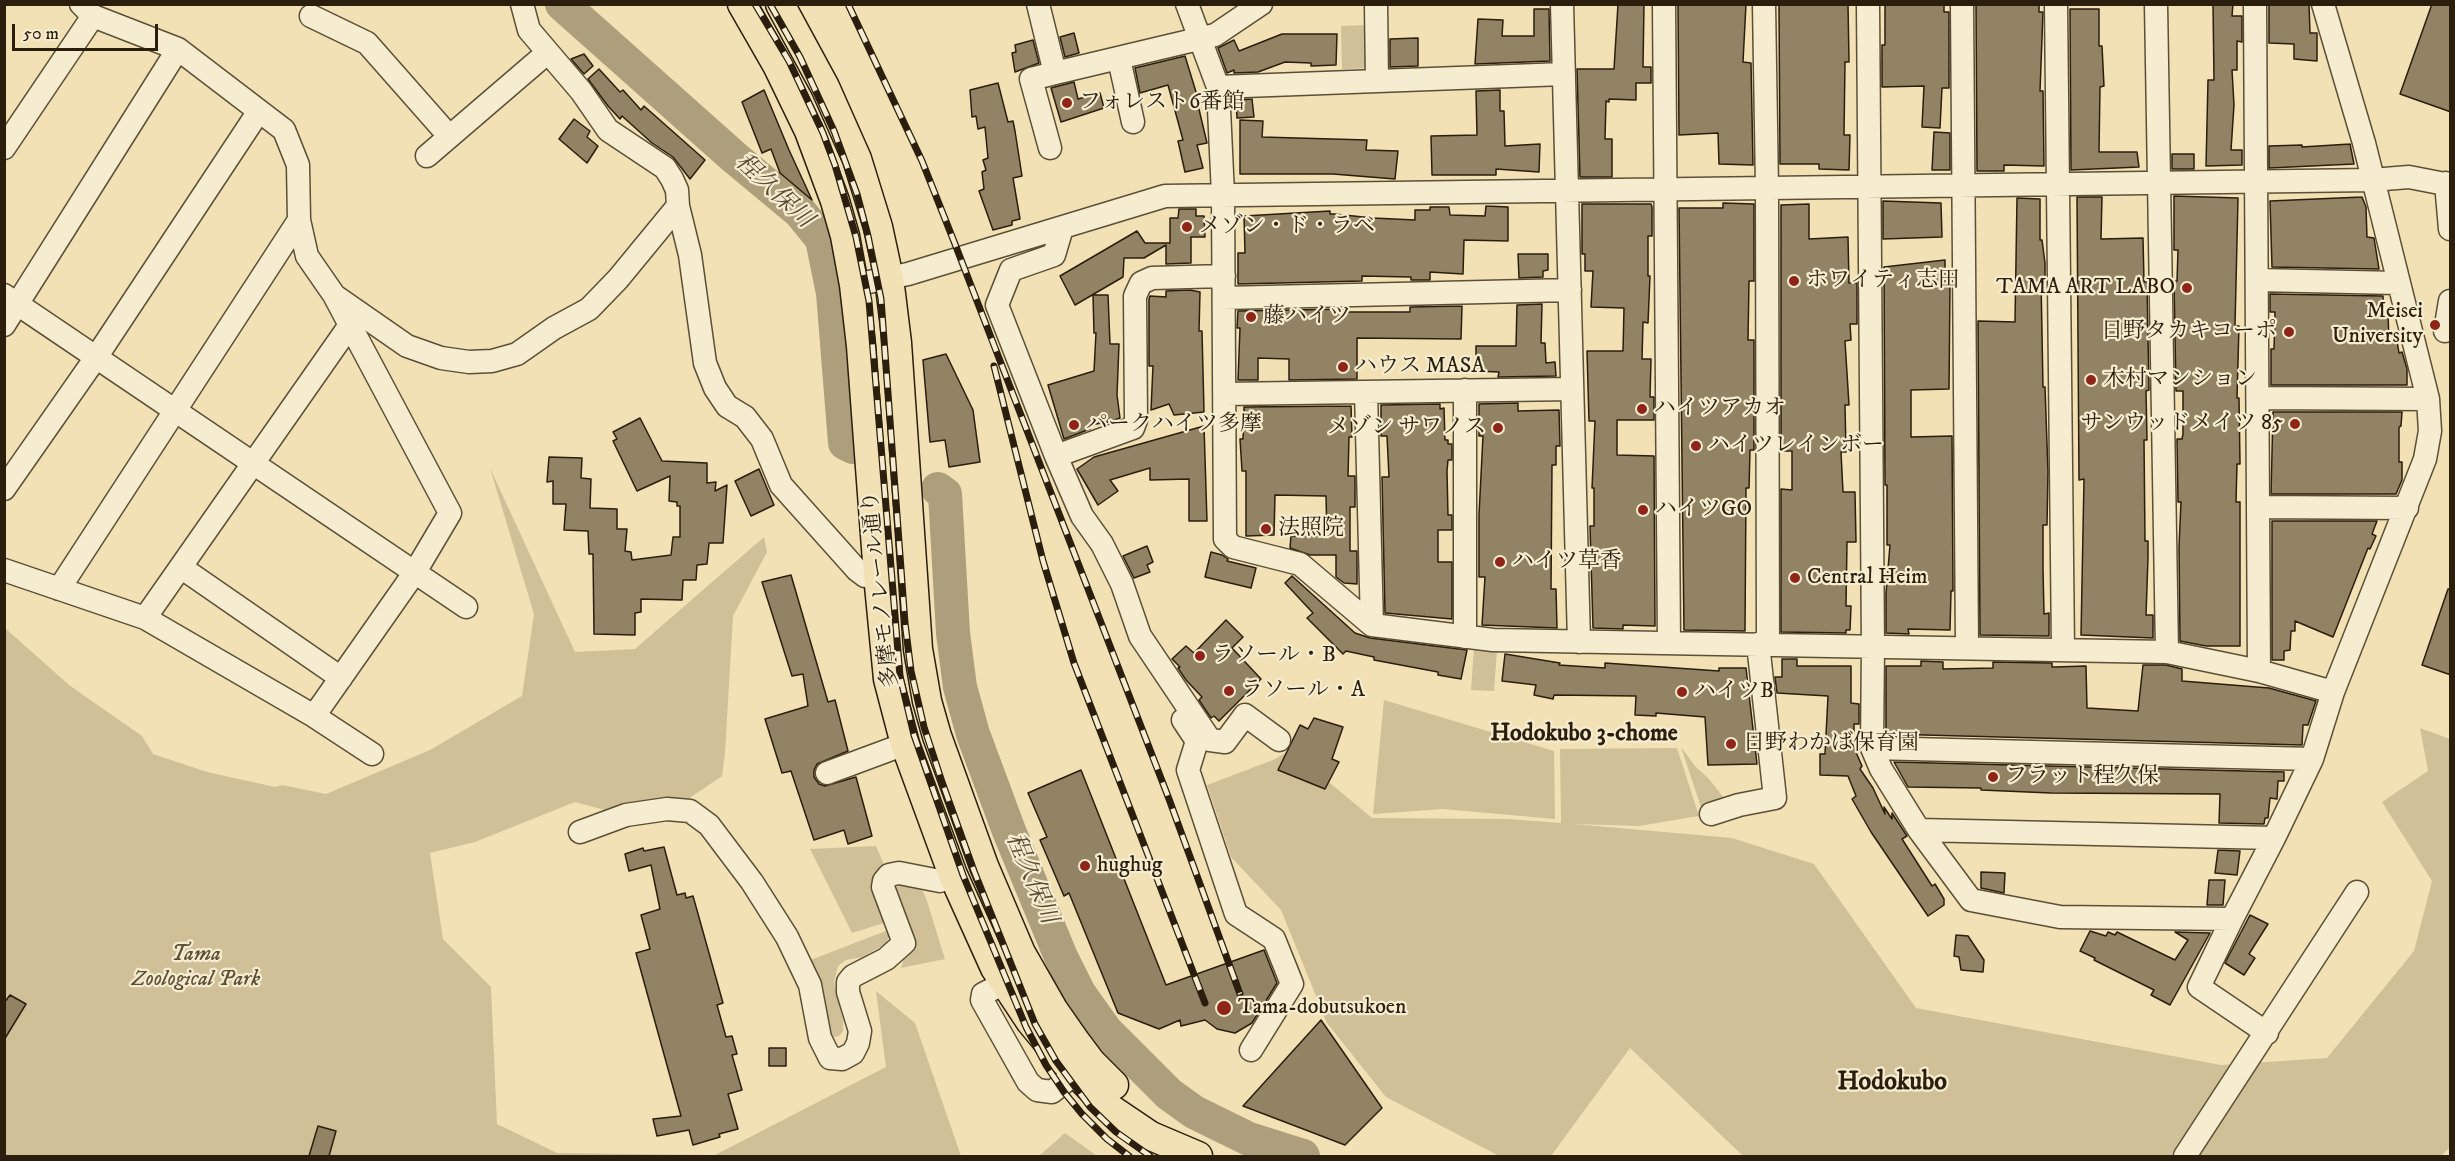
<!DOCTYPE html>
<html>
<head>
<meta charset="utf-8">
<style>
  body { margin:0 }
  #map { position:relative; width:2455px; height:1161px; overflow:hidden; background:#f1e1b5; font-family:"IM FELL DW Pica",serif }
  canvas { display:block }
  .frame { position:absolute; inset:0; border:6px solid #2b1e0c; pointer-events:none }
  .scale { position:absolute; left:12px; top:24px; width:146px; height:27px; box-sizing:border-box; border:3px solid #2b1e0c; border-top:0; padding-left:8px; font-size:18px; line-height:21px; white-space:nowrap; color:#2b1e0c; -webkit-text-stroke:4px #f6eccf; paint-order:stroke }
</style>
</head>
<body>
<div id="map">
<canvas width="2455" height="1161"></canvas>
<div class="frame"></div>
<div class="scale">50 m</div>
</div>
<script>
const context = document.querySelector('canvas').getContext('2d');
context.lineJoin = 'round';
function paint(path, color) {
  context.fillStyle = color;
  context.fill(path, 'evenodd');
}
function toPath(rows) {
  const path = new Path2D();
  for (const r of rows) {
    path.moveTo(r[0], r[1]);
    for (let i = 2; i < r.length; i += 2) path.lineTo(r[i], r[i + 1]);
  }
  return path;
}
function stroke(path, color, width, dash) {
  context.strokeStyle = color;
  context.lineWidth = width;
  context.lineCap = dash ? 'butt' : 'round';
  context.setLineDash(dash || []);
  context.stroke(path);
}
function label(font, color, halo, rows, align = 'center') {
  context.font = font + ' "IM FELL DW Pica","Noto Serif JP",serif';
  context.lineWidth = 4.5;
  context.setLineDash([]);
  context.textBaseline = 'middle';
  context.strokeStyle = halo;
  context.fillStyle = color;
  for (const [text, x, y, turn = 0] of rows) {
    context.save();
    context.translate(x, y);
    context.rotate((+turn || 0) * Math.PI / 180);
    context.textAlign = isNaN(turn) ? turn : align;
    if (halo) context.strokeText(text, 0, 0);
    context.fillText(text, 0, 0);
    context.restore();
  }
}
paint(toPath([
  [1367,25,1367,68,1342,69,1341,26],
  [490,468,575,652,635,649,764,537,767,552,733,616,725,753,722,776,653,823,575,802,475,842,430,853,443,939,491,987,497,1124,557,1153,715,1155,886,1067,876,991,915,1023,961,1156,5,1156,5,628,69,685,142,736,153,754,207,772,275,787,282,785,326,794,430,750,522,696,534,614],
  [1474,648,1497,650,1494,691,1471,690],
  [1384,700,1554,751,1555,819,1443,809,1373,814],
  [2420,728,2450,739,2450,1147,2441,1156,1743,1156,1630,1048,1551,1156,1499,1156,1386,1097,1327,1023,1281,910,1231,857,1207,785,1273,760,1305,742,1318,773,1372,818,1507,819,1561,823,1560,749,1677,748,1699,816,1639,826,1574,824,1732,838,1814,864,1916,1008,2221,1065,2327,1058,2414,951,2432,881,2382,802,2428,771],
  [1681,747,1695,766,1709,779,1731,807,1703,813],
  [876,846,885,867,874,877,872,892,887,922,852,933,810,849],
  [906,883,922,890,926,898,945,959,901,968,906,952,893,891,901,884],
  [891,929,887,943,862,957,846,960,838,966,834,982,843,1021,843,1031,839,1036,829,1038,808,961],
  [1065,1133,1097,1156,1039,1156]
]), '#cfc098');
stroke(toPath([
  [562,4,735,158,800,212,822,239,833,293,845,443,853,447],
  [938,489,945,494,953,633,960,687,973,734,1009,831,1061,957,1079,993,1106,1031,1169,1094,1194,1112,1249,1139,1303,1156]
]), '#ae9f7c', 34);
const building = toPath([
  [1618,4,1644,4,1643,67,1651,67,1651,83,1636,83,1636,100,1609,99,1609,102,1606,101,1605,139,1612,139,1612,177,1580,177,1577,69,1614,69,1618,4],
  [1678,4,1746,4,1743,62,1751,63,1753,165,1719,164,1718,133,1679,135,1678,4],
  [1779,4,1848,4,1849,62,1845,62,1844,135,1850,135,1849,170,1819,169,1819,164,1780,164,1779,4],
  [1885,4,1944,4,1944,12,1949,12,1949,88,1942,88,1940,128,1922,127,1924,86,1882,87,1882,45,1885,45,1885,4],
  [1976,4,2039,4,2039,12,2043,12,2040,91,2043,91,2044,166,2004,165,2004,171,1977,171,1976,4],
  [2213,4,2233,4,2232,16,2242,16,2242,42,2237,41,2237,70,2232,70,2234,105,2231,150,2242,150,2242,165,2206,166,2208,80,2214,80,2213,4],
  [2269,4,2309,4,2310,33,2317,33,2317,61,2294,59,2294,44,2269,43,2269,4],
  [2432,4,2451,4,2451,112,2400,94,2432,4],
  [1534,9,1549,9,1550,61,1475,64,1478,19,1503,20,1502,36,1534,36,1534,9],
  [2070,9,2099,9,2099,46,2102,46,2104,86,2100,87,2099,152,2137,152,2139,167,2071,170,2070,9],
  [1074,33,1079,53,1065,57,1060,37,1074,33],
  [1282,34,1337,34,1336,65,1311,66,1311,63,1285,62,1258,72,1234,73,1234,70,1227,73,1218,48,1234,40,1239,51,1282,34],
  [1418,38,1418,66,1390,67,1390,39,1418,38],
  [1033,40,1039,63,1015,72,1012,53,1016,52,1015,45,1033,40],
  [584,54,593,66,584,74,571,59,584,54],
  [1185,56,1200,105,1198,105,1207,143,1197,145,1203,168,1185,172,1178,141,1183,140,1168,85,1140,93,1135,68,1185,56],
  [599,69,620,92,623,90,641,110,644,106,705,160,690,179,673,157,652,143,622,116,620,119,608,106,588,79,599,69],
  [1074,82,1078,99,1100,93,1104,108,1061,122,1051,88,1074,82],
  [998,83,1008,122,1013,121,1015,131,1022,176,1013,178,1020,219,1012,221,1012,225,993,230,979,191,984,189,982,172,986,170,983,160,988,158,985,127,978,129,976,116,972,117,970,90,998,83],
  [764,90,789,150,812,200,780,173,771,149,762,153,742,102,764,90],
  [1500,90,1500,111,1504,111,1505,146,1540,144,1539,172,1496,169,1496,175,1432,175,1431,136,1477,135,1476,91,1500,90],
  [1252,99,1254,117,1237,118,1236,100,1252,99],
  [574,119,590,131,587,137,598,146,587,163,559,139,574,119],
  [1240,120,1263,121,1262,137,1367,140,1366,150,1398,151,1395,179,1333,174,1240,174,1240,120],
  [1934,132,1950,133,1950,170,1932,170,1934,132],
  [2350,144,2354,164,2269,168,2269,146,2302,145,2302,147,2350,144],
  [2172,154,2194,154,2194,169,2172,169,2172,154],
  [2174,196,2238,198,2235,326,2239,326,2237,398,2239,398,2240,464,2237,464,2236,502,2240,502,2240,646,2206,646,2180,641,2179,547,2181,502,2178,502,2177,439,2182,439,2183,434,2183,391,2176,391,2174,281,2177,281,2178,250,2174,250,2174,196],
  [2077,197,2102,197,2101,239,2143,238,2144,282,2147,282,2149,390,2146,391,2147,440,2144,440,2145,541,2148,541,2148,558,2146,615,2153,615,2153,638,2081,635,2084,479,2079,480,2077,197],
  [2362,197,2366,207,2367,237,2374,238,2379,269,2272,267,2270,201,2362,197],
  [2017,198,2040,199,2040,240,2042,240,2045,263,2045,280,2041,280,2043,387,2045,387,2048,472,2047,525,2043,525,2043,569,2044,614,2049,613,2049,636,1980,635,1978,321,2015,322,2017,198],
  [1883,201,1941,203,1942,237,1883,239,1883,201],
  [1723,203,1754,204,1754,281,1749,281,1748,340,1754,340,1754,450,1750,450,1749,488,1746,488,1745,631,1684,630,1679,208,1723,208,1723,203],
  [1582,204,1651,204,1652,207,1652,236,1648,236,1648,276,1650,276,1648,323,1643,322,1642,359,1651,359,1650,397,1654,397,1654,420,1617,420,1617,455,1654,456,1655,626,1623,625,1623,629,1593,628,1590,526,1594,526,1594,488,1592,488,1595,421,1589,421,1587,351,1623,351,1624,308,1591,307,1593,271,1585,271,1585,254,1582,254,1582,204],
  [1809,204,1809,239,1848,237,1849,283,1857,283,1857,324,1850,324,1851,340,1845,341,1849,405,1845,405,1846,452,1841,452,1843,492,1855,492,1856,542,1847,542,1846,606,1851,606,1850,630,1846,630,1846,633,1781,632,1781,489,1792,490,1792,451,1781,451,1781,205,1809,204],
  [1486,206,1508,207,1508,241,1464,240,1463,274,1430,272,1430,280,1411,280,1411,277,1362,276,1362,281,1238,284,1238,253,1245,253,1244,216,1330,211,1330,214,1334,214,1373,218,1415,220,1415,210,1430,210,1430,207,1449,207,1450,215,1485,216,1486,206],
  [1179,209,1196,209,1196,216,1204,216,1205,237,1191,237,1191,263,1166,264,1166,245,1144,258,1124,258,1123,277,1075,305,1060,276,1137,231,1145,243,1170,243,1170,218,1178,218,1179,209],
  [1518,254,1548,254,1548,270,1543,271,1543,277,1519,278,1518,254],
  [1945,260,1945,286,1950,285,1949,389,1911,390,1911,437,1952,436,1953,591,1951,591,1950,630,1908,629,1909,634,1886,633,1886,593,1890,545,1887,545,1887,485,1885,485,1884,267,1945,260],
  [1190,290,1200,292,1199,331,1202,331,1204,412,1174,415,1169,404,1151,410,1153,366,1149,366,1149,299,1150,296,1166,297,1166,291,1190,290],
  [2270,294,2383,296,2384,313,2388,313,2389,342,2397,341,2399,353,2402,352,2407,369,2407,385,2271,385,2271,349,2274,349,2275,312,2270,312,2270,294],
  [1093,295,1108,295,1110,344,1119,344,1117,395,1120,418,1109,422,1089,425,1090,429,1064,439,1048,385,1094,371,1096,333,1094,333,1093,295],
  [1542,304,1541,343,1545,343,1546,363,1555,362,1556,376,1498,377,1499,372,1476,371,1476,346,1516,346,1517,305,1542,304],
  [1462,306,1461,339,1357,338,1357,379,1289,380,1289,359,1258,358,1258,380,1238,380,1240,328,1237,328,1238,311,1346,309,1346,312,1410,312,1410,307,1462,306],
  [946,354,973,410,980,462,949,467,945,440,930,442,923,360,946,354],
  [1518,403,1518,411,1559,410,1560,446,1556,446,1556,465,1552,465,1551,589,1556,589,1557,628,1482,625,1485,577,1479,577,1479,515,1483,436,1479,436,1479,404,1518,403],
  [1440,404,1440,409,1444,408,1445,440,1448,440,1448,444,1452,444,1452,460,1448,460,1447,471,1448,515,1452,515,1452,530,1438,530,1438,562,1452,562,1452,619,1385,613,1382,477,1389,477,1387,436,1381,436,1381,405,1440,404],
  [1351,406,1352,437,1349,437,1348,476,1355,476,1355,507,1350,507,1350,551,1357,551,1357,584,1344,583,1336,577,1336,555,1310,555,1290,548,1291,536,1327,536,1326,496,1275,495,1274,535,1246,536,1246,471,1242,471,1240,439,1243,439,1244,407,1351,406],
  [2273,412,2402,412,2401,426,2399,427,2399,462,2402,462,2402,480,2396,494,2271,494,2273,412],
  [640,418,662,461,707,463,707,483,716,482,715,491,727,485,723,543,709,543,707,564,697,565,696,580,683,580,682,600,641,599,641,612,635,613,635,635,594,634,593,554,589,554,588,531,564,530,566,504,553,504,553,481,547,482,549,457,582,458,581,478,591,479,590,508,617,509,617,529,627,529,625,551,631,552,632,560,671,555,673,537,680,537,680,506,677,506,677,502,669,501,670,476,637,491,613,441,617,439,613,432,640,418],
  [1204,426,1207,521,1189,521,1189,479,1150,480,1150,468,1110,480,1118,491,1098,505,1077,469,1094,457,1204,426],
  [759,469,774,505,751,516,735,481,759,469],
  [2272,521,2377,521,2372,534,2376,536,2370,549,2368,548,2333,637,2295,621,2295,631,2291,631,2290,650,2284,651,2284,660,2272,660,2272,521],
  [1147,546,1153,562,1147,565,1150,572,1134,578,1123,556,1147,546],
  [1211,552,1222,555,1228,559,1227,561,1256,568,1251,588,1205,577,1211,552],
  [791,575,828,702,835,700,848,751,817,764,814,770,814,777,819,784,825,786,856,777,872,836,848,844,844,830,814,840,791,771,782,773,765,719,808,706,803,674,792,676,762,582,791,575],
  [1292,576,1355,633,1370,638,1467,650,1461,679,1438,675,1438,672,1374,660,1374,657,1346,651,1343,654,1307,618,1313,613,1285,583,1292,576],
  [2448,589,2451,589,2451,675,2422,665,2448,589],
  [1226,620,1243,637,1232,648,1261,679,1219,721,1214,716,1211,718,1199,700,1202,697,1186,680,1178,668,1180,667,1172,659,1186,646,1194,653,1226,620],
  [1505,654,1560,663,1559,665,1605,668,1605,663,1719,671,1719,668,1746,668,1757,764,1708,765,1705,717,1656,713,1656,716,1635,715,1636,696,1554,695,1553,699,1534,695,1536,685,1502,681,1505,654],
  [1782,659,1797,659,1797,666,1851,666,1851,703,1859,704,1859,724,1854,724,1854,734,1848,734,1862,766,1860,769,1873,788,1885,814,1884,807,1892,819,1892,813,1907,836,1902,839,1932,886,1935,884,1944,899,1944,905,1928,916,1871,832,1852,799,1856,796,1848,776,1820,775,1820,754,1825,754,1828,696,1777,693,1775,677,1782,677,1782,659],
  [1921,661,1943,662,1943,669,1993,668,1993,662,2052,663,2052,667,2055,667,2086,666,2087,708,2138,711,2143,665,2166,665,2182,669,2182,681,2269,688,2316,701,2308,725,2303,725,2302,745,1886,734,1886,666,1921,666,1921,661],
  [1314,718,1343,727,1332,759,1339,762,1325,789,1278,770,1300,725,1308,729,1314,718],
  [1894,762,2284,772,2284,781,2278,781,2277,799,2270,798,2268,818,2265,818,2264,824,2219,823,2220,794,2051,793,1981,790,1981,788,1908,787,1894,762],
  [1081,770,1166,985,1264,950,1277,983,1252,1023,1235,1033,1217,1029,1205,1020,1181,1026,1180,1020,1159,1029,1118,1013,1069,893,1064,896,1040,840,1047,837,1028,793,1081,770],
  [664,847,677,895,685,893,686,898,693,896,723,1003,717,1005,726,1037,732,1036,737,1054,732,1055,742,1090,728,1094,738,1129,719,1134,720,1137,693,1145,689,1130,657,1136,653,1119,681,1116,636,953,650,949,641,915,660,909,651,865,629,871,625,854,643,848,644,851,664,847],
  [2218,850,2240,851,2237,875,2215,873,2218,850],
  [1981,872,2005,873,2004,893,1981,888,1981,872],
  [2209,880,2225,880,2223,905,2207,905,2209,880],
  [2250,915,2268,924,2249,954,2255,958,2244,975,2225,963,2250,915],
  [2090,931,2106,936,2108,932,2115,935,2117,932,2175,960,2188,940,2175,932,2210,933,2170,1005,2151,995,2154,990,2094,960,2095,958,2080,951,2090,931],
  [1956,935,1968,936,1984,960,1983,972,1961,970,1959,957,1954,956,1956,935],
  [10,995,26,1004,4,1040,4,1003,10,995],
  [1321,1020,1382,1108,1345,1145,1243,1106,1321,1020],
  [769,1048,786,1048,786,1066,769,1066,769,1048],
  [318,1126,336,1131,329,1156,309,1156,318,1126]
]);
paint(building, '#928364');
stroke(building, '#2b1e0c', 1.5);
const minor = toPath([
  [81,4,93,16,178,49,284,130,298,165,299,220,307,256,334,295,450,513,415,572,314,716],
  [522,4,529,30,581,91,608,130,665,168,672,179,677,190,678,206,690,255,705,363,715,388,727,406,745,417,762,439,781,485,857,570,865,576,878,575],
  [1038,4,1055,73,1215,35,1261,4],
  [1187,4,1218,87,1223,195,1225,539,1233,547,1300,564,1372,625,1493,640,2167,652,2259,671,2333,692],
  [1376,4,1377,81],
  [1562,4,1579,642],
  [1664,4,1669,643],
  [1764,4,1767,188,1768,645],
  [1868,4,1873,647,1872,748,1881,769,1919,830,1971,900,2060,917,2232,919,2274,838,2312,759,2333,692,2425,459,2430,431,2428,399,2364,143,2323,4],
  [1962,4,1967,648],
  [2056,4,2063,650],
  [2156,4,2167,652],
  [2255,4,2259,671],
  [311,16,367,43,449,136],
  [1119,59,1133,122],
  [1218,87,1564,74],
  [4,148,93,16],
  [1050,148,1031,79,1055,73],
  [427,156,547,53],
  [2446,183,2450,229],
  [1062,228,1054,255,1011,270,997,305,1056,456,1082,516,1102,544,1122,584,1140,636,1210,740,1225,742,1245,715,1279,740],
  [2257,280,2398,283],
  [854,285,908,274,1165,196,2372,180,2409,177,2450,185],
  [4,295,466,607],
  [335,296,407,346,441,358,469,362,492,361,517,354,554,328,589,309,618,279,678,206],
  [1224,298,1570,290],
  [4,325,178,49],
  [2445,331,2450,301],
  [1366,392,1372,625],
  [1225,394,1572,389],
  [2258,398,2428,399],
  [1056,456,1133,428,1136,420,1135,296,1141,283,1152,278,1224,276],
  [4,489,97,356,259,111],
  [2258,507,2407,508],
  [182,568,341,678],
  [4,570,145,618,314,716,372,754],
  [59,589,299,220],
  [145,618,350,325],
  [1465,637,1465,390],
  [1183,720,1197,741,1188,770,1236,914,1274,939,1292,984,1251,1050],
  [1872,748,2312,759],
  [827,773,905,744],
  [1711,814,1739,805,1775,798,1758,644],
  [1919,830,2274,838],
  [580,832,626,815,667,809,690,811,709,825,752,882,787,937,810,985,820,1038,830,1058,842,1059,853,1053,858,1043,860,1031,848,992,848,982,853,976,886,959,904,943,883,887,884,881,889,875,899,873,940,881,953,875],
  [2232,919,2199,987,2267,1033],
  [1030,970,983,994,982,1000,1028,1082,1037,1090,1052,1092,1087,1064],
  [2185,1156,2357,892]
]);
const major = toPath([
  [742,4,777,65,809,131,835,201,845,236,854,285,861,346,878,575,888,679,905,744,953,875,995,968,1030,1021,1058,1055,1111,1109,1151,1136,1198,1156],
  [780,4,825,87,857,159,878,227,889,278,897,343,918,649,927,701,937,736,984,866,1021,953,1053,1009,1076,1042,1091,1062,1114,1085]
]);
stroke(minor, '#5c4f36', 25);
stroke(major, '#2b1e0c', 31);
stroke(minor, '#f6eccf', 22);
stroke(major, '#f1e1b5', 28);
const rail = toPath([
  [755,4,789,61,823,133,835,165,856,237,869,301,900,676,914,735,963,875,1026,1027,1046,1065,1064,1092,1082,1114,1107,1139,1129,1156],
  [770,4,800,57,834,131,857,194,868,236,881,299,905,623,911,671,924,727,942,782,974,871,1035,1024,1056,1061,1090,1107,1116,1132,1150,1156],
  [848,4,922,161,955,244,1169,799,1240,994],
  [994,366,1043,561,1074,663,1205,1003]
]);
stroke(rail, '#2b1e0c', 7);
stroke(rail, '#f6eccf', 4.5, [14]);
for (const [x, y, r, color] of [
  [1067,103,6,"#8f2418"],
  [1187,227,6,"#8f2418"],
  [1794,281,6,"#8f2418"],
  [2187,288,6,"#8f2418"],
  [1251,317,6,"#8f2418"],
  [2435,325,6,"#8f2418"],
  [2289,332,6,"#8f2418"],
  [1343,367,6,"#8f2418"],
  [2091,380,6,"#8f2418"],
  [1642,409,6,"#8f2418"],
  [2295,424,6,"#8f2418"],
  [1074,425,6,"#8f2418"],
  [1498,428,6,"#8f2418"],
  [1696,446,6,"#8f2418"],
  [1643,510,6,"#8f2418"],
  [1266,529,6,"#8f2418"],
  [1500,562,6,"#8f2418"],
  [1795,578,6,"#8f2418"],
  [1200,656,6,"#8f2418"],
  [1229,691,6,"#8f2418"],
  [1682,692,6,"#8f2418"],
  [1731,744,6,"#8f2418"],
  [1993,777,6,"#8f2418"],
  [1085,866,6,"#8f2418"],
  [1224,1008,8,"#8f2418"]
]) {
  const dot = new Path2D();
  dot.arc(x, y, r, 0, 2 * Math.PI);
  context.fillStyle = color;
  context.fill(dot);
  stroke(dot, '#f6eccf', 2);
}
label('22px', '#2b1e0c', '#f6eccf', [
  ["フォレスト6番館",1079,103],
  ["メゾン・ド・ラベ",1199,227],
  ["ホワイティ志田",1806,281],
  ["TAMA ART LABO",2175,288,"right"],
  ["Meisei",2423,312,"right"],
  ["University",2423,337,"right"],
  ["藤ハイツ",1263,317],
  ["日野タカキコーポ",2277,332,"right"],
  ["ハウス MASA",1355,367],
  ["木村マンション",2103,380],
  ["ハイツアカオ",1654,409],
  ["サンウッドメイツ 85",2283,424,"right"],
  ["パークハイツ多摩",1086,425],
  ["メゾン サワノス",1486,428,"right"],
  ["ハイツレインボー",1708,446],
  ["ハイツGO",1655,510],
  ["法照院",1278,529],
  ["ハイツ草香",1512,562],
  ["Central Heim",1807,578],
  ["ラソール・B",1212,656],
  ["ラソール・A",1241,691],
  ["ハイツB",1694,692],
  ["日野わかば保育園",1743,744],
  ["フラット程久保",2005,777],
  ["hughug",1097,866],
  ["Tama-dobutsukoen",1238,1008]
], 'left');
label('22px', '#2b1e0c', '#f6eccf', [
  ["多摩モノレール通り",882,589,-96]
]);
label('italic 22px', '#5c4f36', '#f6eccf', [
  ["Tama",196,955],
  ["Zoological Park",196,980]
]);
label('italic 24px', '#594b33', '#f6eccf', [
  ["程久保川",773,192,43],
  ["程久保川",1030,879,67]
]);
label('bold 24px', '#2b1e0c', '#f6eccf', [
  ["Hodokubo 3-chome",1584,735]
]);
label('bold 26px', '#2b1e0c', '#f6eccf', [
  ["Hodokubo",1892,1084]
]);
</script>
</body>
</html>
